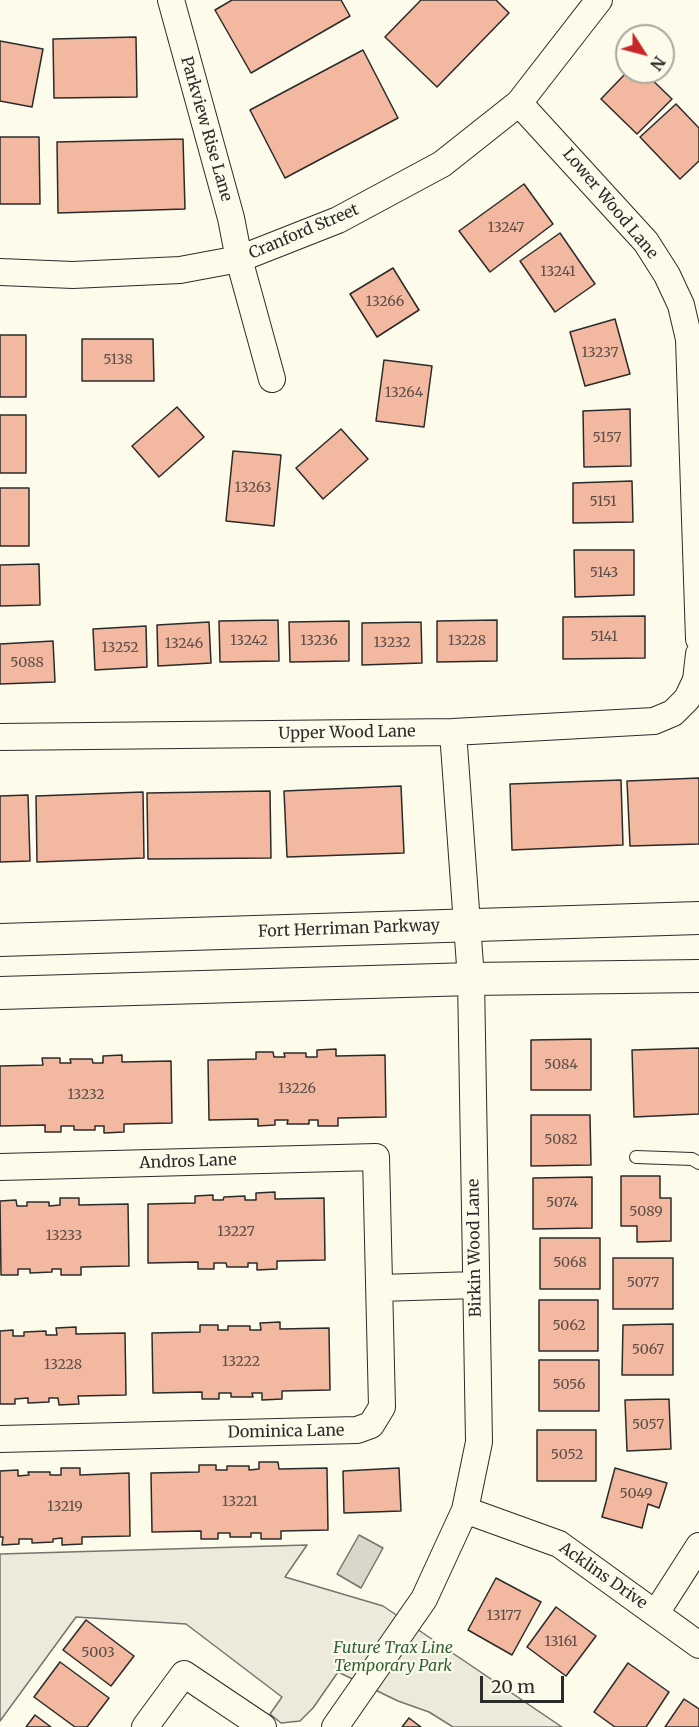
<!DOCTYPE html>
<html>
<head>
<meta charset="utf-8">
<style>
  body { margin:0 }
  #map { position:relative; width:699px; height:1727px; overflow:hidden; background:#fdfbea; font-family:Merriweather,serif }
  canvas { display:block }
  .north { position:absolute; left:615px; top:24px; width:60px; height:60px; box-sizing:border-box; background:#fdfbea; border:2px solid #a9a89e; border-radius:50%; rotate:126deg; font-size:16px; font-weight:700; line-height:24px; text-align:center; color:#2b2b2b }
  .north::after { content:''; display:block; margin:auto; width:21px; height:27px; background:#c62828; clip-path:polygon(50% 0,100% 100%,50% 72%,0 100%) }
  .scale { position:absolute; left:480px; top:1676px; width:84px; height:27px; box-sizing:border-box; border:3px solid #2b2b2b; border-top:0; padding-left:8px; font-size:18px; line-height:21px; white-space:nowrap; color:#2b2b2b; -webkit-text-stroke:4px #fdfbea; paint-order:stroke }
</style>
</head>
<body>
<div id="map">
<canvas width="699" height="1727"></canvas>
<div class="north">N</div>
<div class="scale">20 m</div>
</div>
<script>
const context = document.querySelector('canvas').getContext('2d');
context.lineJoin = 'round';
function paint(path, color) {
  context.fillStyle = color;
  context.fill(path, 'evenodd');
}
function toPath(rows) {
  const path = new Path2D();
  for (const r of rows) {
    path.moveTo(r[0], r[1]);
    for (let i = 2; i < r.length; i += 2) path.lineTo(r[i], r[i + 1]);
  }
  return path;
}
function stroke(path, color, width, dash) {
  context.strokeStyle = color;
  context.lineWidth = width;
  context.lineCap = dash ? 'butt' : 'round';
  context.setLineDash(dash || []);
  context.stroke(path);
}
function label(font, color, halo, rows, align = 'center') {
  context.font = font + ' Merriweather,serif';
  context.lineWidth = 4.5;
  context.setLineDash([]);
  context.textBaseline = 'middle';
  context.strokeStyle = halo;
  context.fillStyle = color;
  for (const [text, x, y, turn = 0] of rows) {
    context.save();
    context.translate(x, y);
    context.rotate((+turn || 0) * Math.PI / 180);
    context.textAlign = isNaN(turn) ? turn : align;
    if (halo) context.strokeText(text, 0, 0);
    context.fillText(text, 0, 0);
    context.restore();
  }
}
const green = toPath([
  [307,1545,285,1577,383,1606,562,1727,453,1727,429,1712,398,1701,338,1672,313,1708,300,1721,281,1723,270,1714,282,1697,186,1624,76,1617,0,1721,0,1554,307,1545]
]);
paint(green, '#ecebdb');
stroke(green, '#74746e', 1.5);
const water = toPath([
  [359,1535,383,1548,361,1588,337,1574,359,1535]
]);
paint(water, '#d8d7c9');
stroke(water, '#74746e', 1.5);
const building = toPath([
  [232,0,341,0,350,16,251,73,215,10,232,0],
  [421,0,496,0,509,13,437,87,385,37,421,0],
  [136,37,137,97,54,98,53,39,136,37],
  [0,41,43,49,32,107,0,101,0,41],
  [363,50,398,118,285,178,250,110,363,50],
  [627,72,644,72,672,99,637,134,601,99,627,72],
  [676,104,699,128,699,161,680,179,640,137,676,104],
  [0,137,39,137,40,204,0,204,0,137],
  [183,139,185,209,58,213,57,142,183,139],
  [524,184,553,224,490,272,459,231,524,184],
  [560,233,595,284,555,312,520,261,560,233],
  [393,268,419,310,377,337,350,294,393,268],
  [615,319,630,374,585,386,570,332,615,319],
  [0,335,26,335,26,397,0,397,0,335],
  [82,339,153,339,154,381,82,381,82,339],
  [384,360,432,366,424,427,376,421,384,360],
  [177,407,204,437,159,477,132,446,177,407],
  [630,409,631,466,584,467,583,411,630,409],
  [0,415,26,415,26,473,0,473,0,415],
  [341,429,368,459,323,499,296,468,341,429],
  [233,451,281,455,274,526,226,521,233,451],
  [632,481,633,522,573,523,573,483,632,481],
  [0,488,29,488,29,546,0,546,0,488],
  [574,550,634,550,634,595,575,597,574,550],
  [39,564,40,605,0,606,0,565,39,564],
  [645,616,645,658,563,659,563,617,645,616],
  [278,620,279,661,220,662,219,621,278,620],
  [497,620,497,661,437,662,437,621,497,620],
  [349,621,349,661,290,662,289,622,349,621],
  [209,622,211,663,158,666,157,625,209,622],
  [421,622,422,663,362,665,362,623,421,622],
  [146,626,147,667,95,670,93,629,146,626],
  [53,641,55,682,0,684,0,644,53,641],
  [699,778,699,844,630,846,627,781,699,778],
  [621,780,623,845,512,850,510,784,621,780],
  [401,786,404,853,287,857,284,791,401,786],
  [270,791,271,858,148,859,147,793,270,791],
  [143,792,144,858,37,862,36,796,143,792],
  [28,795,30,861,0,862,0,796,28,795],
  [591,1039,591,1090,531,1090,531,1040,591,1039],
  [699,1048,699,1114,634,1117,632,1050,699,1048],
  [336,1049,336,1056,385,1055,386,1117,338,1118,338,1126,318,1126,318,1120,309,1120,309,1124,287,1124,288,1120,275,1120,275,1125,258,1126,258,1119,209,1120,208,1060,256,1059,256,1052,273,1052,274,1057,285,1057,284,1053,306,1053,306,1057,317,1057,317,1050,336,1049],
  [122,1055,122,1062,171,1061,172,1123,124,1124,124,1132,104,1133,104,1126,95,1126,95,1130,74,1130,74,1126,61,1126,61,1132,45,1132,45,1125,0,1126,0,1066,43,1065,42,1058,60,1058,60,1063,71,1063,70,1059,92,1059,93,1063,103,1063,103,1056,122,1055],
  [531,1115,590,1115,591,1165,531,1166,531,1115],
  [621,1176,660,1176,660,1198,671,1198,671,1241,637,1242,637,1226,621,1226,621,1176],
  [592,1177,592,1228,533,1229,533,1178,592,1177],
  [275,1192,275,1199,324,1198,325,1260,277,1261,277,1269,257,1270,257,1263,248,1263,248,1267,227,1267,226,1263,214,1263,214,1269,198,1269,198,1262,148,1263,148,1204,195,1203,195,1196,213,1195,213,1200,223,1200,224,1197,245,1196,245,1200,256,1200,256,1193,275,1192],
  [60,1198,79,1198,79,1205,128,1204,129,1266,81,1267,81,1275,61,1275,61,1269,52,1269,52,1272,30,1273,30,1269,18,1269,18,1275,1,1275,0,1201,16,1200,17,1206,27,1206,27,1202,49,1202,49,1206,60,1205,60,1198],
  [540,1238,600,1238,600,1289,540,1289,540,1238],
  [613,1258,673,1258,673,1309,613,1309,613,1258],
  [539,1300,598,1300,598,1351,539,1351,539,1300],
  [280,1322,280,1329,329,1328,330,1390,282,1391,282,1399,262,1400,262,1393,252,1393,253,1397,231,1397,231,1393,219,1393,219,1399,202,1399,202,1392,153,1393,152,1333,200,1332,200,1325,218,1325,218,1330,228,1330,228,1326,250,1326,250,1330,261,1330,260,1323,280,1322],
  [673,1324,673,1375,622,1375,623,1325,673,1324],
  [76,1327,76,1334,125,1333,126,1395,78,1396,79,1404,59,1405,58,1398,49,1398,49,1402,28,1403,28,1398,15,1399,15,1404,0,1404,0,1331,13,1330,13,1336,24,1336,24,1332,46,1331,46,1335,57,1335,56,1328,76,1327],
  [539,1360,599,1360,599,1411,539,1411,539,1360],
  [669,1399,671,1449,627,1451,625,1400,669,1399],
  [537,1430,596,1430,596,1481,537,1481,537,1430],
  [259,1462,278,1462,279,1469,327,1468,328,1530,281,1531,281,1539,261,1539,261,1533,251,1533,251,1537,230,1537,230,1533,218,1533,218,1539,201,1539,201,1531,152,1532,151,1473,199,1472,199,1465,216,1465,216,1470,227,1470,227,1466,249,1466,249,1470,259,1469,259,1462],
  [61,1468,80,1468,80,1475,129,1473,130,1536,82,1537,82,1544,62,1545,62,1538,53,1539,53,1542,32,1543,32,1539,19,1539,19,1544,2,1545,3,1537,0,1537,0,1471,18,1470,18,1476,29,1475,28,1472,50,1472,50,1475,61,1475,61,1468],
  [399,1468,401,1511,344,1513,343,1471,399,1468],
  [615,1468,667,1483,659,1508,648,1504,642,1528,602,1517,615,1468],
  [496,1578,541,1602,512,1655,468,1630,496,1578],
  [556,1607,596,1636,566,1676,527,1647,556,1607],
  [86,1620,134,1656,111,1686,63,1650,86,1620],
  [60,1662,109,1698,87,1727,75,1727,34,1697,60,1662],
  [628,1663,669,1692,646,1727,615,1727,594,1712,628,1663],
  [684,1699,699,1709,699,1727,665,1727,684,1699],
  [35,1715,51,1727,26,1727,35,1715],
  [409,1718,421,1727,402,1727,409,1718]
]);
paint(building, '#f2b8a0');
stroke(building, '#2b2b2b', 1.5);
const service = toPath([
  [636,1157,692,1159,699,1163]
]);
const minor = toPath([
  [171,0,231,218,239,259,272,379],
  [519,103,646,242,667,275,681,305,689,339,699,639],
  [0,272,73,275,180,270,239,259,338,220,442,164,519,103,599,0],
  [0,737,453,732,654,721,673,713,687,699,696,680,699,654],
  [0,1167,376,1157,382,1407,371,1425,357,1430,0,1439],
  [380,1288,475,1285],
  [465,1510,559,1544,699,1645],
  [656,1613,699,1546],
  [145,1727,184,1674,263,1727],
  [335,1727,424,1599,465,1510,479,1442,471,979,453,732]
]);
const tertiary = toPath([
  [0,940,699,918],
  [0,993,471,979,699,976]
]);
stroke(service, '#2b2b2b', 14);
stroke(minor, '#2b2b2b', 28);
stroke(tertiary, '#2b2b2b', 34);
stroke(service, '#fdfbea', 12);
stroke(minor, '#fdfbea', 26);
stroke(tertiary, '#fdfbea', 32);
label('14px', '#5d4e48', null, [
  ["13247",506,228],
  ["13241",558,272],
  ["13266",385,302],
  ["13237",600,353],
  ["5138",118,360],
  ["13264",404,393],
  ["5157",607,438],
  ["13263",253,488],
  ["5151",603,502],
  ["5143",604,573],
  ["5141",604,637],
  ["13242",249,641],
  ["13236",319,641],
  ["13228",467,641],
  ["13232",392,643],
  ["13246",184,644],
  ["13252",120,648],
  ["5088",27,663],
  ["5084",561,1065],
  ["13226",297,1089],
  ["13232",86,1095],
  ["5082",561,1140],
  ["5074",562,1203],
  ["5089",646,1212],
  ["13227",236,1232],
  ["13233",64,1236],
  ["5068",570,1263],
  ["5077",643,1283],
  ["5062",569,1326],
  ["5067",648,1350],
  ["13222",241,1362],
  ["13228",63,1365],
  ["5056",569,1385],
  ["5057",648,1425],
  ["5052",567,1455],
  ["5049",636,1494],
  ["13221",240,1502],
  ["13219",65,1507],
  ["13177",504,1616],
  ["13161",561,1642],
  ["5003",98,1653]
]);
label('16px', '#2b2b2b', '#fdfbea', [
  ["Parkview Rise Lane",206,129,74],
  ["Lower Wood Lane",610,204,50],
  ["Cranford Street",304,232,-23],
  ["Upper Wood Lane",347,733,-1],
  ["Fort Herriman Parkway",349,929,-2],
  ["Andros Lane",188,1162,-2],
  ["Birkin Wood Lane",475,1248,-91],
  ["Dominica Lane",286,1432,-1],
  ["Acklins Drive",603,1576,35]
]);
label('italic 16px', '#34623c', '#fdfbea', [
  ["Future Trax Line",393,1648],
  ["Temporary Park",393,1666]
]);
</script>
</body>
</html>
